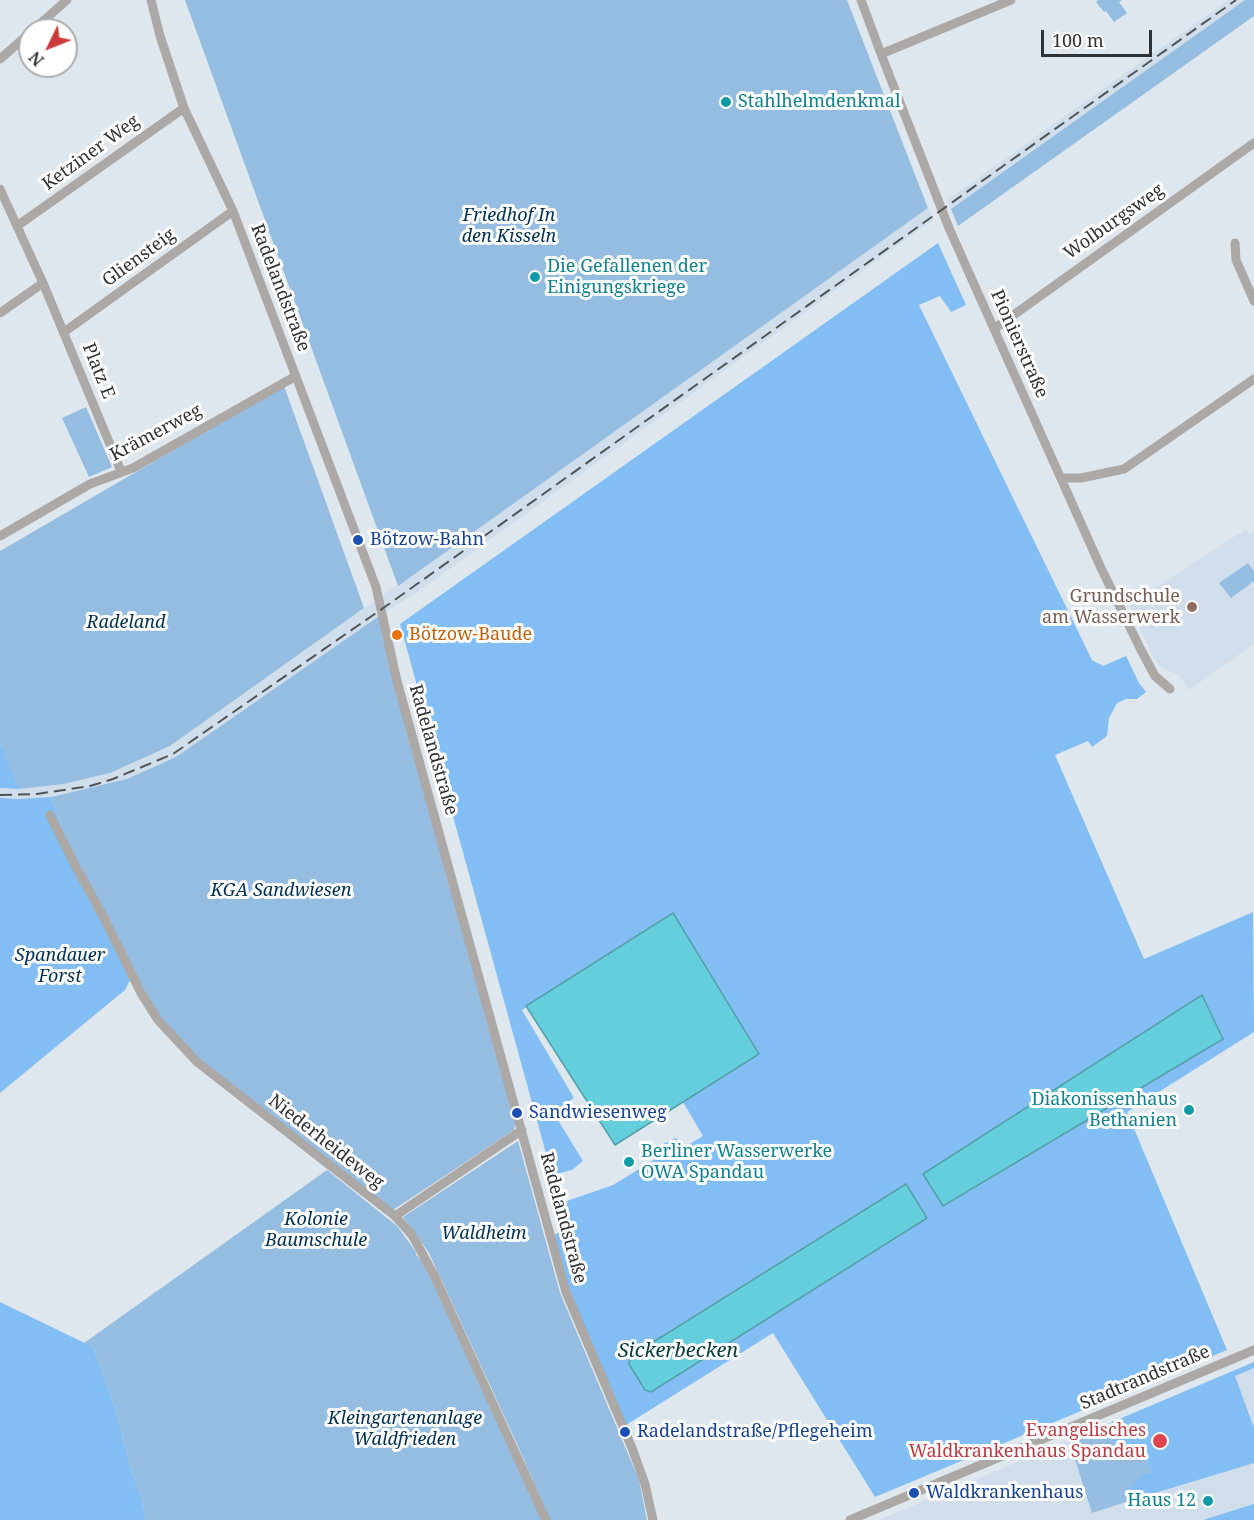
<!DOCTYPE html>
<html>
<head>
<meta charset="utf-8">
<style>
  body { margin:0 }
  #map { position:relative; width:1254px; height:1520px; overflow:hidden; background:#dfe7ee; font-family:"Noto Serif",serif }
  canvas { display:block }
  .north { position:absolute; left:18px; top:18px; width:60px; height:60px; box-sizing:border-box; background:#fff; border:2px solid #acadae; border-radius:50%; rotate:227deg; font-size:16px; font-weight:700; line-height:24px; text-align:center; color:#303335 }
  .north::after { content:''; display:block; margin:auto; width:21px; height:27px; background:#ca3b3b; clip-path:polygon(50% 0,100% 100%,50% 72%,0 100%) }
  .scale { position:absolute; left:1041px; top:30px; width:111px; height:27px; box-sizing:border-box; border:3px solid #303335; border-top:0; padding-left:8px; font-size:18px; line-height:21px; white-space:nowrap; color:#303335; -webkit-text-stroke:4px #fff; paint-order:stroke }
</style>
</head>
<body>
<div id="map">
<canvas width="1254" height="1520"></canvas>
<div class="north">N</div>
<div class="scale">100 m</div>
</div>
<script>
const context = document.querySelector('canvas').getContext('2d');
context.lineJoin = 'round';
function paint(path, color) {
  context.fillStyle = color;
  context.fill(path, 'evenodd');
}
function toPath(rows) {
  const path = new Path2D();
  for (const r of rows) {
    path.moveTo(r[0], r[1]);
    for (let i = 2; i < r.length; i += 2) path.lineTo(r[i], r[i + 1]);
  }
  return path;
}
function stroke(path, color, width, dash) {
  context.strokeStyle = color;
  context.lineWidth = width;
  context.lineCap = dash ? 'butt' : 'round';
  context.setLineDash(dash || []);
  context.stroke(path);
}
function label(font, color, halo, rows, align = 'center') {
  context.font = font + ' "Noto Serif",serif';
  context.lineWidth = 6;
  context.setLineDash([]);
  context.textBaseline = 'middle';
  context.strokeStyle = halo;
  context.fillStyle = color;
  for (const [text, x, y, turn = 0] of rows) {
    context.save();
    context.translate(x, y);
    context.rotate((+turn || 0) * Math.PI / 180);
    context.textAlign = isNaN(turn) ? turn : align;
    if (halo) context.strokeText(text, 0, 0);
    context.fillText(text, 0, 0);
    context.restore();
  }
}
paint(toPath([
  [1228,0,1245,0,951,209,947,200],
  [928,208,933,220,415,594,382,614,176,757,127,779,51,797,18,799,0,798,0,788,19,789,64,784,110,773,170,746],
  [1246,529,1250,534,1254,531,1254,644,1189,690,1179,675,1162,668,1154,659,1129,605],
  [1254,1362,1254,1520,878,1520,941,1494]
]), '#d0deeb');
paint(toPath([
  [185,0,847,0,928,208,398,586],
  [1098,0,1122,0,1119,2,1127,13,1114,22,1106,11,1104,12,1096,2],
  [1245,0,1254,0,1254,16,958,226,951,209],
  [284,386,364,608,170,746,110,773,64,784,19,789,0,744,0,551],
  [86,407,112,467,89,477,62,418],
  [1248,563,1254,571,1254,581,1231,598,1219,583],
  [382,614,497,1040,515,1124,514,1130,393,1210,198,1058,158,1015,76,867,51,797,127,779,176,757],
  [518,1141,560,1293,639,1480,647,1520,550,1520,517,1444,429,1253,403,1217],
  [327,1170,397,1226,416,1252,416,1255,424,1262,546,1520,146,1520,142,1498,130,1466,116,1410,93,1347,84,1343],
  [1091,1431,1130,1450,1141,1445,1152,1473,1130,1489,1132,1500,1092,1513,1069,1440]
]), '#95bde1');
paint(toPath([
  [938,243,966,305,951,312,940,296,919,305,1092,660,1103,666,1126,656,1139,683,1146,692,1137,699,1126,699,1117,703,1109,718,1107,736,1092,747,1088,741,1055,755,1144,959,1253,912,1254,1032,1127,1112,1227,1350,875,1497,773,1333,626,1425,568,1291,553,1236,567,1227,561,1203,613,1185,657,1158,652,1149,676,1138,683,1148,703,1136,683,1102,759,1053,673,913,522,1010,574,1098,553,1112,583,1161,572,1170,552,1175,400,624],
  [1201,995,1222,1039,944,1206],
  [0,744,4,751,19,789,0,788],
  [51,797,76,867,131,978,125,990,0,1093,0,798,18,799],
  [0,1302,93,1347,116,1410,130,1466,142,1498,146,1520,0,1520],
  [1254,1362,1254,1368,1235,1376,1254,1428,1254,1463,1132,1500,1130,1489,1142,1475,1152,1473,1141,1445,1130,1450,1091,1431],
  [1254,1504,1254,1520,1203,1520]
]), '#82bef3');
const water = toPath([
  [673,913,759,1054,615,1145,526,1006,673,913],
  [1202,995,1223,1039,943,1206,923,1174,1202,995],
  [906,1184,927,1218,651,1392,645,1390,629,1364,631,1356,906,1184]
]);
paint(water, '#65cedc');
stroke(water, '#55a0aa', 1.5);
stroke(toPath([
  [151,0,160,36,184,108,233,211,376,587,397,681,566,1292,632,1448,645,1484,653,1520],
  [861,0,881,54,949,228,994,329,1101,568,1141,650,1155,676,1170,689],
  [33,30,67,0],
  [881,54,1011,0],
  [0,59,30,33],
  [0,189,43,283,121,471],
  [17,226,184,108],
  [1235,243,1236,260,1254,301],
  [0,313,43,283],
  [994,329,1254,143],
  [64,332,233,211],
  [1062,478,1081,478,1124,469,1254,379],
  [0,536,90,484,133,468,296,376],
  [50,815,76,867,104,918,141,993,158,1020,197,1062,395,1216,412,1235,434,1275,546,1520],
  [395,1216,522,1130],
  [850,1520,1254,1350]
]), '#aba8a5', 9);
stroke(toPath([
  [0,795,37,794,90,786,113,779,173,754,389,604,1236,0]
]), '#515558', 2, [12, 6]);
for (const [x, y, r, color] of [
  [726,102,6,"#0f9aa8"],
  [535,277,6,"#0f9aa8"],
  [358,540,6,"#1a4fb4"],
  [1192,607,6,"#8d6e63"],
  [397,635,6,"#e8710a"],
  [1189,1110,6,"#0f9aa8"],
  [517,1113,6,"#1a4fb4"],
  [629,1162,6,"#0f9aa8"],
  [625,1432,6,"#1a4fb4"],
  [1160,1441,8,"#e0444e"],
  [914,1493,6,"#1a4fb4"],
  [1208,1501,6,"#0f9aa8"]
]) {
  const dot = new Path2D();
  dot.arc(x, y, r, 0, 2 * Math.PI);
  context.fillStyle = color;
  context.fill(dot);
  stroke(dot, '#fff', 2);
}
label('18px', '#0d838f', '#fff', [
  ["Stahlhelmdenkmal",738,102],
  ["Die Gefallenen der",547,267],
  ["Einigungskriege",547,288],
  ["Diakonissenhaus",1177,1100,"right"],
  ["Bethanien",1177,1121,"right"],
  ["Berliner Wasserwerke",641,1152],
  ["OWA Spandau",641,1173],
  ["Haus 12",1196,1501,"right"]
], 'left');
label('18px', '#303335', '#fff', [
  ["Ketziner Weg",91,153,-36],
  ["Wolburgsweg",1114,222,-35],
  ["Gliensteig",139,258,-36],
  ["Radelandstraße",280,288,69],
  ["Pionierstraße",1019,344,66],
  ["Platz E",98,371,68],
  ["Krämerweg",156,433,-28],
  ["Radelandstraße",433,750,74],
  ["Niederheideweg",326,1142,38],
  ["Radelandstraße",563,1218,75],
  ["Stadtrandstraße",1145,1378,-23]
]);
label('italic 18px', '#013152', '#fff', [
  ["Friedhof In",509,216],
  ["den Kisseln",509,237],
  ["Radeland",126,623],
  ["KGA Sandwiesen",281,891],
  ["Spandauer",60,956],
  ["Forst",60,977],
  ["Kolonie",316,1220],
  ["Baumschule",316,1241],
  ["Waldheim",484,1234],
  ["Kleingartenanlage",405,1419],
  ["Waldfrieden",405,1440]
]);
label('18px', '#164399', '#fff', [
  ["Bötzow-Bahn",370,540],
  ["Sandwiesenweg",529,1113],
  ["Radelandstraße/Pflegeheim",637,1432],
  ["Waldkrankenhaus",926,1493]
], 'left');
label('18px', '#785e54', '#fff', [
  ["Grundschule",1180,597],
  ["am Wasserwerk",1180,618]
], 'right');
label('18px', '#c56008', '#fff', [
  ["Bötzow-Baude",409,635]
], 'left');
label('18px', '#be3a42', '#fff', [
  ["Evangelisches",1146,1431],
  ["Waldkrankenhaus Spandau",1146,1452]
], 'right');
label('italic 20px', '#073b40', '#fff', [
  ["Sickerbecken",678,1351]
]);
</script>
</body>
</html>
